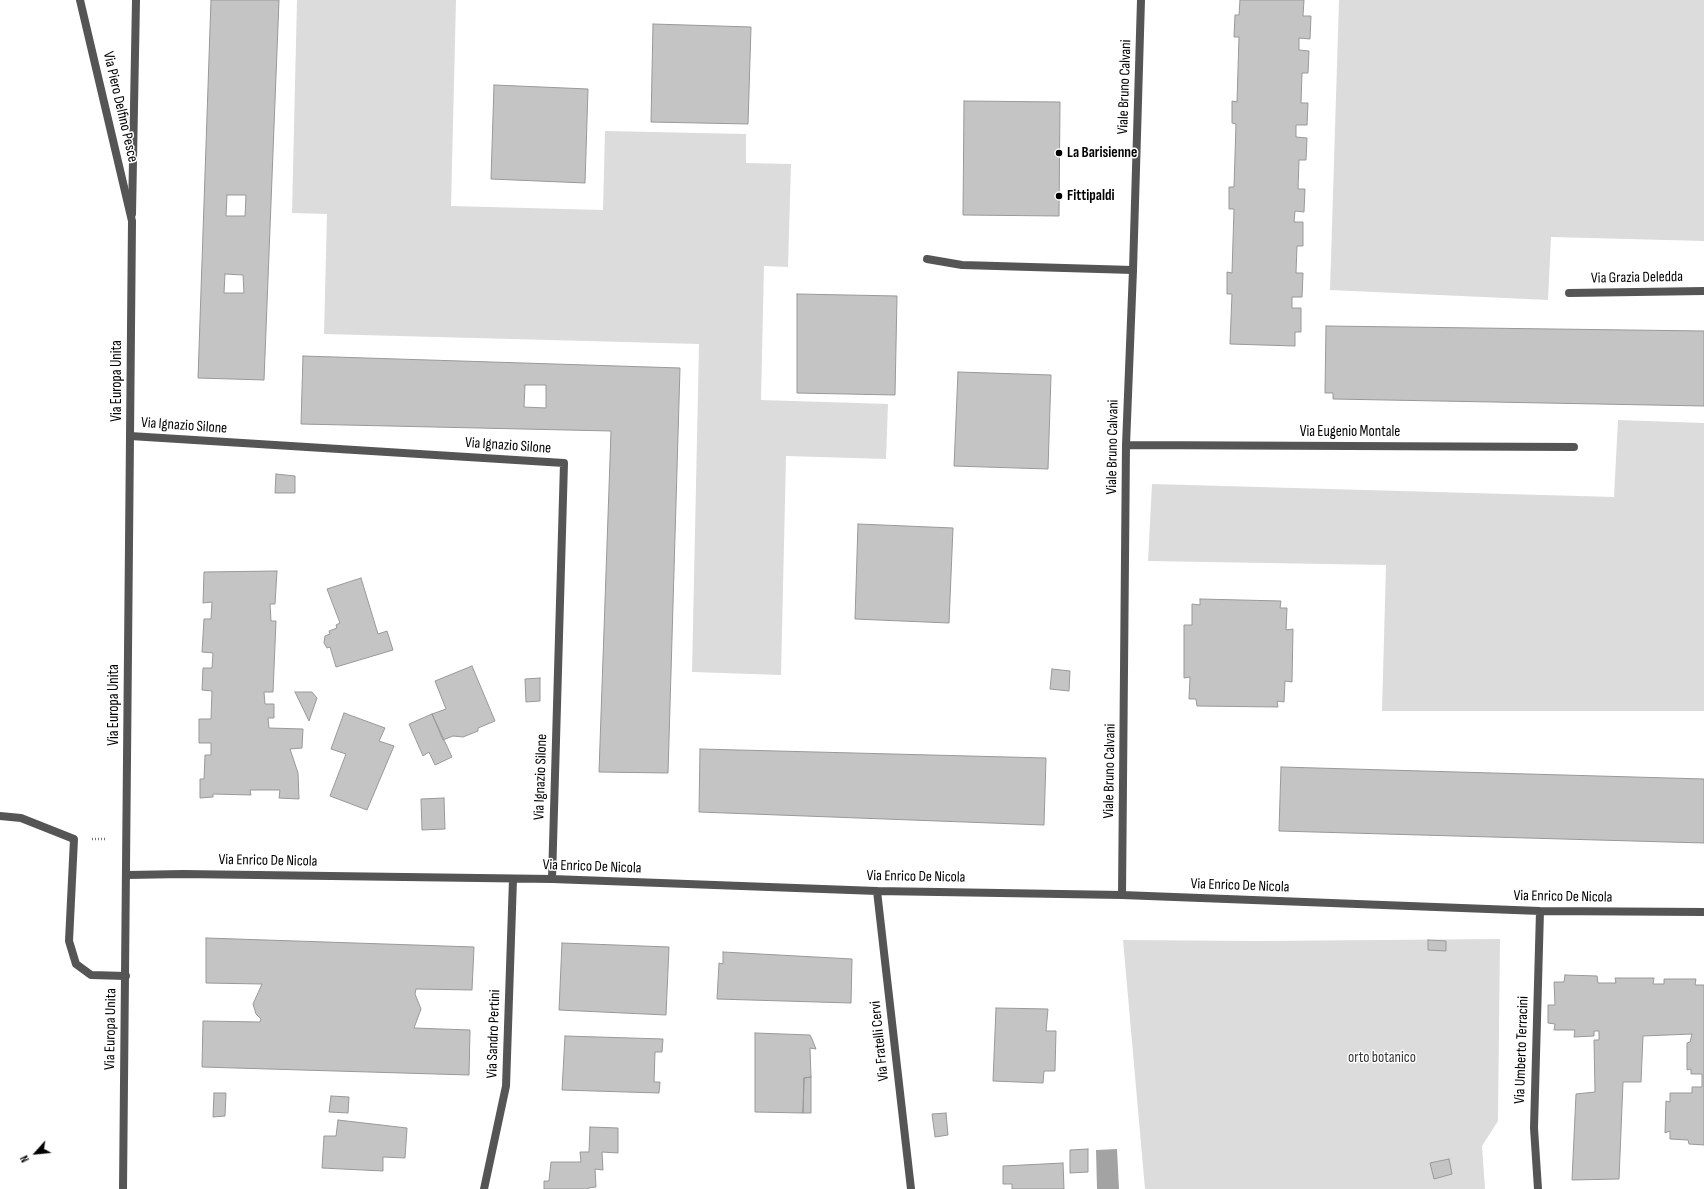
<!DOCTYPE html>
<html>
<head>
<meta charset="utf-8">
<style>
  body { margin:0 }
  #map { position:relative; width:1704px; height:1189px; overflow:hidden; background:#fff; font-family:"Sofia Sans Condensed",sans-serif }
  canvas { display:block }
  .north { position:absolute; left:16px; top:1133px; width:40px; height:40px; -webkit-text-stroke:3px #fff; paint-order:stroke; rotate:243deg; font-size:11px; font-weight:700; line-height:16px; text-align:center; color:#000 }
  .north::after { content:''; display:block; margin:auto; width:14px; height:18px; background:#000; clip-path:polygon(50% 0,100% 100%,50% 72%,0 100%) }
</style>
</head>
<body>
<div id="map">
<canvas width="1704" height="1189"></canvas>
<div class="north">N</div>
</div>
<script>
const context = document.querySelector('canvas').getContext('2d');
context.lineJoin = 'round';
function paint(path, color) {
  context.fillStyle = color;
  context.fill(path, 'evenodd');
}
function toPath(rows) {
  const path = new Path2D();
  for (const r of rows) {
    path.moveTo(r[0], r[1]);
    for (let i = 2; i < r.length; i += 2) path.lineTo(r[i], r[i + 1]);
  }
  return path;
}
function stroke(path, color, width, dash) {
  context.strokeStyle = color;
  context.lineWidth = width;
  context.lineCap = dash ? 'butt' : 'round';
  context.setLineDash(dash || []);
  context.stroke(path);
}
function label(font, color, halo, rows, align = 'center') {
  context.font = font + ' "Sofia Sans Condensed",sans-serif';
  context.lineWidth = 3;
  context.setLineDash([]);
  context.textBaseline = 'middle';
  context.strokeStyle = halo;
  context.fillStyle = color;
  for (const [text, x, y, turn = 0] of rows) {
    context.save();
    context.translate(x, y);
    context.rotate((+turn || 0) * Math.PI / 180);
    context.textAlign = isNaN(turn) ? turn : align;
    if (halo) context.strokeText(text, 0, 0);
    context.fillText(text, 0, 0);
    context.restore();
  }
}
paint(toPath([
  [297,0,456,0,451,206,603,210,605,131,746,134,746,163,791,164,788,267,764,266,761,400,888,404,886,459,786,456,781,675,692,672,699,344,324,334,327,214,292,213],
  [1339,0,1704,0,1704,241,1551,237,1548,300,1330,290],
  [1618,420,1704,423,1704,711,1382,711,1386,565,1148,561,1152,484,1614,497],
  [1500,939,1498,1121,1482,1146,1485,1189,1145,1189,1123,940,1260,941]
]), '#dcdcdc');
paint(toPath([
  [1117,1149,1119,1189,1097,1189,1096,1150]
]), '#a3a3a3');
const building = toPath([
  [211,0,279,0,264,380,198,378,211,0],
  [227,195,246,195,245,216,226,216,227,195],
  [225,274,243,275,244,293,224,293,225,274],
  [1240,0,1304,0,1303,16,1311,16,1310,39,1299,38,1299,50,1309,51,1308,73,1302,73,1301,103,1308,103,1307,125,1296,125,1296,137,1307,138,1306,160,1299,160,1298,189,1305,189,1304,212,1295,211,1294,222,1303,222,1303,246,1297,246,1296,273,1303,273,1302,297,1292,297,1292,308,1301,308,1301,332,1295,332,1295,346,1230,344,1232,294,1227,294,1227,272,1232,273,1234,209,1229,209,1229,187,1234,187,1236,124,1232,123,1232,101,1237,102,1239,37,1234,37,1235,15,1239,15,1240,0],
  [653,24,751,27,748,124,651,122,653,24],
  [494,85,588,89,585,183,491,179,494,85],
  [964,101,1060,102,1059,216,963,215,964,101],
  [797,294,897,296,895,395,797,393,797,294],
  [1326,326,1704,331,1704,406,1333,399,1333,393,1325,393,1326,326],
  [303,356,680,368,668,773,599,772,611,431,301,424,303,356],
  [525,385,546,385,546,408,524,407,525,385],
  [958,372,1051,375,1048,469,954,466,958,372],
  [276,474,295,476,295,493,275,493,276,474],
  [858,524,953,528,949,623,855,619,858,524],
  [277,571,275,604,270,604,271,621,276,621,273,692,264,692,265,704,274,704,274,718,268,718,269,728,303,729,302,748,290,749,298,773,299,799,279,798,280,790,250,790,251,795,213,794,213,797,200,798,200,779,204,779,205,755,211,755,211,743,199,743,199,719,211,719,212,691,202,690,203,668,212,668,213,653,202,652,204,619,211,619,212,602,203,603,204,572,277,571],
  [361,578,378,634,387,631,393,650,336,667,330,647,327,648,324,643,325,636,330,634,329,631,337,628,336,625,340,623,327,589,361,578],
  [1200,599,1281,601,1280,608,1287,608,1286,630,1293,629,1292,682,1285,681,1284,702,1277,701,1278,707,1197,706,1196,699,1189,699,1190,677,1184,678,1184,625,1192,625,1192,604,1200,605,1200,599],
  [472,666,495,721,478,728,478,731,463,737,453,736,443,740,432,714,446,709,435,681,472,666],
  [1052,669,1070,671,1069,691,1050,689,1052,669],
  [540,678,540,701,526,702,525,679,540,678],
  [295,692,312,692,317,698,309,721,295,692],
  [344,713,385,728,379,741,394,746,367,810,330,796,346,754,331,749,344,713],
  [432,714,452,757,435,765,429,752,423,756,409,724,432,714],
  [700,749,1046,758,1044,825,699,812,700,749],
  [1281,767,1704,779,1704,843,1279,831,1281,767],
  [444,798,445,829,422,830,421,799,444,798],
  [206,938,474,947,472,990,416,989,415,994,421,1009,414,1028,470,1030,469,1075,202,1067,203,1021,260,1022,261,1019,256,1014,253,1004,262,984,206,983,206,938],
  [1428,940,1446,941,1446,951,1428,950,1428,940],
  [562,943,669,947,666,1015,559,1010,562,943],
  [723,952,852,959,851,1003,717,999,719,963,723,964,723,952],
  [1565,975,1597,976,1598,983,1616,983,1615,978,1654,978,1653,984,1664,984,1664,979,1696,979,1695,985,1704,985,1704,1145,1689,1144,1688,1140,1670,1139,1670,1131,1665,1133,1666,1101,1670,1102,1670,1093,1692,1093,1692,1087,1702,1087,1702,1074,1691,1074,1691,1069,1687,1070,1687,1043,1690,1042,1692,1034,1643,1036,1641,1082,1623,1082,1619,1179,1572,1180,1576,1094,1595,1092,1594,1040,1599,1040,1599,1031,1594,1031,1594,1036,1574,1037,1575,1030,1554,1030,1555,1024,1548,1023,1548,1005,1555,1005,1554,982,1564,982,1565,975],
  [996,1008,1048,1009,1046,1031,1056,1031,1055,1071,1044,1071,1043,1083,993,1081,996,1008],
  [755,1033,810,1035,812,1039,816,1049,810,1048,811,1077,804,1078,803,1113,755,1112,755,1033],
  [565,1036,663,1039,662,1052,655,1052,654,1082,660,1082,659,1093,562,1090,565,1036],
  [811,1077,811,1113,803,1113,804,1078,811,1077],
  [214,1093,226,1093,225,1116,213,1117,214,1093],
  [331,1096,349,1097,348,1113,329,1112,331,1096],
  [946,1113,948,1135,935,1137,932,1114,946,1113],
  [338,1120,407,1128,405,1158,383,1157,383,1171,322,1168,324,1136,336,1136,338,1120],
  [590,1127,618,1128,618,1153,602,1152,603,1170,595,1169,596,1187,588,1188,588,1189,544,1189,544,1181,549,1181,551,1162,581,1162,580,1152,589,1152,590,1127],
  [1088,1149,1088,1172,1070,1173,1070,1150,1088,1149],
  [1449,1159,1452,1174,1434,1179,1430,1163,1449,1159],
  [1063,1163,1064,1189,1012,1189,1012,1184,1003,1184,1003,1166,1063,1163]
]);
paint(building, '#c4c4c4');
stroke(building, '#999', 1);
stroke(toPath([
  [92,839,107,839]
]), '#777', 2.5, [1, 2]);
stroke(toPath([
  [927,259,962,265,1133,270]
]), '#555', 8);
stroke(toPath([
  [132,214,136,0],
  [1569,293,1704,291],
  [130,436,564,463,552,879],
  [1126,445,1574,447],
  [0,816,21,818,74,839,69,941,76,964,91,975,126,976],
  [127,875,183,874,552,879,877,891,1122,895,1540,911,1704,912],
  [877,891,911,1189],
  [1122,895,1126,445,1133,270,1141,0],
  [484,1189,506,1086,513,879],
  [1538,1189,1534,1128,1540,911]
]), '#555', 8);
stroke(toPath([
  [80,0,132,221,123,1189]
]), '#555', 8);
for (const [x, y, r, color] of [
  [1059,153,4,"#000"],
  [1059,196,4,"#000"]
]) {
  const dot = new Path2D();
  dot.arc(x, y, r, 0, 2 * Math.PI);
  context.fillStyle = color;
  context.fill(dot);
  stroke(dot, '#fff', 1.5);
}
label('15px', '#000', '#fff', [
  ["Viale Bruno Calvani",1125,87,-88],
  ["Via Piero Delfino Pesce",120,107,77],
  ["Via Grazia Deledda",1637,278,-1],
  ["Via Europa Unita",117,381,-90],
  ["Via Ignazio Silone",184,426,4],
  ["Via Eugenio Montale",1350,432],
  ["Via Ignazio Silone",508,446,4],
  ["Viale Bruno Calvani",1113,447,-89],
  ["Via Europa Unita",114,705,-90],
  ["Viale Bruno Calvani",1110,771,-89],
  ["Via Ignazio Silone",541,777,-88],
  ["Via Enrico De Nicola",268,861,1],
  ["Via Enrico De Nicola",592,867,2],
  ["Via Enrico De Nicola",916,877,1],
  ["Via Enrico De Nicola",1240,886,2],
  ["Via Enrico De Nicola",1563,897,1],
  ["Via Europa Unita",111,1029,-89],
  ["Via Sandro Pertini",494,1034,-88],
  ["Via Fratelli Cervi",880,1041,-96],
  ["Via Umberto Terracini",1522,1050,-88]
]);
label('bold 15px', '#000', '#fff', [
  ["La Barisienne",1067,153],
  ["Fittipaldi",1067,196]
], 'left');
label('15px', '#333', '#fff', [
  ["orto botanico",1382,1058]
]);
</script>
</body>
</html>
